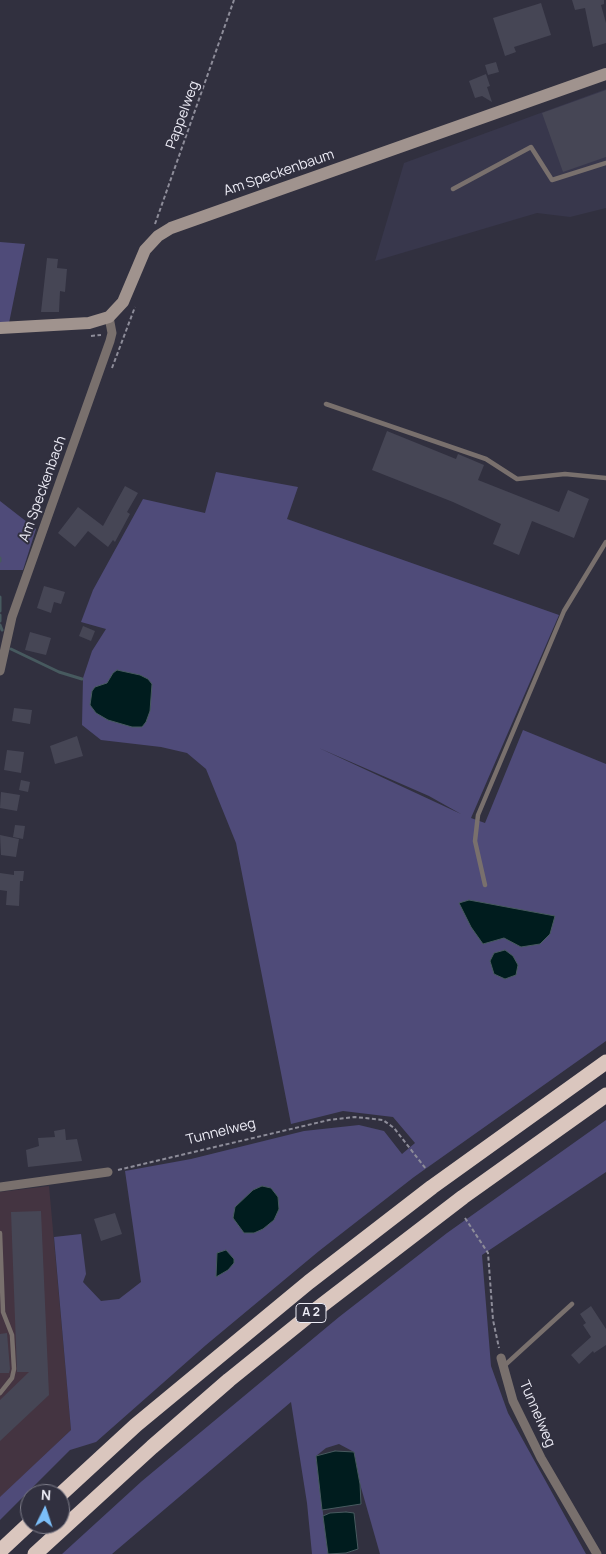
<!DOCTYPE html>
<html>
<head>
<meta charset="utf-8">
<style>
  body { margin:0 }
  #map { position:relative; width:606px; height:1554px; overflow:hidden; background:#31303f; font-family:Manrope,sans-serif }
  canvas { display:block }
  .north { position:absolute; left:20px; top:1484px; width:50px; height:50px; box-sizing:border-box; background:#31303f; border:1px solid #7c7b88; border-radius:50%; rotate:4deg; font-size:14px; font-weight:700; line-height:20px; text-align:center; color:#edecf6 }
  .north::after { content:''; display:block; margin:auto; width:18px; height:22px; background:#7bbef8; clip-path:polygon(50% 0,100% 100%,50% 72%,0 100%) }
</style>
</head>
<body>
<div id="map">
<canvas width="606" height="1554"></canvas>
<div class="north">N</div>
</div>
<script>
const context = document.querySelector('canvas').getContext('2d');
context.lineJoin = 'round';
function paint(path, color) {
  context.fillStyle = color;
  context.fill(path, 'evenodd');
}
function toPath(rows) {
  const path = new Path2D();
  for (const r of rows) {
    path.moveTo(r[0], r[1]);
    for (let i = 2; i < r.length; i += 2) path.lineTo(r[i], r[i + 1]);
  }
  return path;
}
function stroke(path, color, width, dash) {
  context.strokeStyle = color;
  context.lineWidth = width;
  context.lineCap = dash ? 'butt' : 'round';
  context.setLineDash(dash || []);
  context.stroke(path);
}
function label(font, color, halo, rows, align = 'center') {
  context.font = font + ' Manrope,sans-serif';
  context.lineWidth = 4;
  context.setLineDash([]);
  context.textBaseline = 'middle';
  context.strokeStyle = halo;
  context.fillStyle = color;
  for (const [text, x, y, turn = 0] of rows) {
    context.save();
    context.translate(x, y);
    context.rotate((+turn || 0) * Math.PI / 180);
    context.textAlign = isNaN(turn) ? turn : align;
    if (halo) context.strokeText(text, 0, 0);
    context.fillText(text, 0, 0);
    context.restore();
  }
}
paint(toPath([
  [606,89,606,208,570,217,537,213,375,261,404,163]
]), '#38374c');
paint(toPath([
  [49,1186,71,1430,0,1498,0,1192]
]), '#443441');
paint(toPath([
  [0,242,25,244,9,323,0,323],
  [216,472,298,487,287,519,559,615,471,818,485,823,523,730,606,764,606,1041,414,1177,319,1251,206,1345,96,1442,70,1450,0,1520,0,1497,71,1430,54,1237,81,1234,86,1274,83,1282,101,1301,119,1299,141,1282,125,1171,191,1159,304,1131,359,1125,384,1131,402,1154,415,1143,393,1117,343,1111,291,1124,236,843,206,769,187,753,161,747,101,740,82,725,83,678,92,651,106,629,81,622,93,590,143,499,205,513],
  [319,748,429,796,461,814],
  [0,501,36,529,23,570,0,570],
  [606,1120,606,1172,482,1255,491,1366,508,1413,586,1554,380,1554,360,1484,354,1452,339,1444,326,1448,316,1456,328,1554,312,1554,307,1503,291,1402,112,1554,62,1554,142,1481,339,1317,447,1233]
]), '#4f4b79');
const water = toPath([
  [117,670,140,675,148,679,152,684,150,711,146,722,142,727,132,727,108,720,96,713,90,705,92,691,95,687,107,683,113,673,117,670],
  [469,900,555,916,550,934,540,944,521,947,504,938,483,944,471,927,459,903,469,900],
  [505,950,513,956,518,965,516,975,505,979,494,974,490,961,494,953,505,950],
  [262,1186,271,1188,278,1197,279,1209,274,1220,263,1229,254,1233,244,1233,233,1218,235,1207,253,1190,262,1186],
  [226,1250,234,1259,234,1263,228,1270,216,1277,217,1253,226,1250],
  [335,1451,354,1452,360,1484,361,1504,322,1510,316,1456,335,1451],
  [346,1512,354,1513,358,1549,346,1553,328,1554,323,1516,330,1513,346,1512]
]);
paint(water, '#001c1e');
stroke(water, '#475a5f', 1);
stroke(toPath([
  [0,558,0,561],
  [0,597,0,611],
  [0,615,0,621],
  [0,625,2,630],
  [11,649,59,672,82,679]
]), '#475a5f', 3);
paint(toPath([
  [572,0,604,0,604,4,601,5,606,23,606,43,593,47,585,8,575,10],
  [541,3,551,35,514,47,516,52,505,56,493,18],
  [496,62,499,72,488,75,485,65],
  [486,74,490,86,487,87,492,102,482,96,475,98,469,81],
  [606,90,606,157,563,172,542,113],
  [47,258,58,259,57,268,67,269,65,292,60,291,59,312,41,312],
  [387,431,456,459,458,454,484,465,478,480,559,512,568,490,589,499,574,538,532,521,519,555,493,544,501,524,453,502,372,470],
  [125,486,138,493,127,512,130,514,115,542,113,540,108,547,88,531,75,547,58,533,78,507,103,526],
  [44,586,65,592,61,604,54,602,51,613,37,608],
  [83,626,95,631,91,641,79,636],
  [30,632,51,638,46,655,25,650],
  [14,708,32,710,30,724,12,721],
  [77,736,83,756,55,764,50,746],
  [7,750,24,752,21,773,4,770],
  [21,780,30,782,28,792,19,790],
  [1,792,20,795,17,811,0,808],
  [15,825,25,826,23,839,13,837],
  [0,835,19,839,16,857,1,855],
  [14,871,24,871,23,881,20,881,19,906,6,905,7,891,0,890,0,873,14,875],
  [65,1129,66,1140,77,1139,82,1161,28,1167,26,1150,39,1146,38,1138,55,1137,54,1131],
  [41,1211,49,1395,0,1441,0,1400,29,1372,17,1372,11,1212],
  [115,1213,122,1234,101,1241,94,1219],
  [591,1306,606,1329,606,1345,594,1353,593,1351,579,1364,571,1355,591,1337,583,1325,586,1323,580,1314],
  [7,1333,10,1369,9,1373,0,1373,0,1334]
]), '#464655');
stroke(toPath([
  [155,224,234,0],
  [91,336,101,335],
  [112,368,135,307],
  [118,1170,329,1120,355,1117,383,1120,394,1128,426,1169],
  [465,1218,488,1253,493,1320,499,1348]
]), '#8d8c99', 2, [4, 2.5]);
stroke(toPath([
  [453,189,531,147,552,180,606,163],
  [326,404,486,459,517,479,565,474,606,478],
  [485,885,475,841,478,815,564,611,606,542],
  [0,1233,3,1312,12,1335,14,1369,12,1378,0,1393],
  [504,1366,572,1304]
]), '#79706d', 4.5);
stroke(toPath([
  [0,671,12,617,110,341,112,333,109,317],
  [0,1187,108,1172],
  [501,1358,513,1401,541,1458,597,1554]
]), '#79706d', 9);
stroke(toPath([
  [0,328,89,323,109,317,123,302,145,250,158,236,171,228,606,74]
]), '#a0938e', 12);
stroke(toPath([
  [60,1495,136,1425,309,1282,432,1187,606,1062],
  [0,1551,30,1523],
  [35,1554,152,1447,229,1380,317,1309,463,1197,606,1095]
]), '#dac6be', 15);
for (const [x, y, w] of [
  [311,1313,30]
]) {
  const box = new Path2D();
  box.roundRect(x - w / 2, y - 9.5, w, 19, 4);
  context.fillStyle = '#31303f';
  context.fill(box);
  stroke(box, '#edecf6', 1);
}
label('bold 12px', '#edecf6', null, [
  ["A 2",311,1313]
]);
label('14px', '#edecf6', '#31303f', [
  ["Pappelweg",183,115,-70],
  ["Am Speckenbaum",279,173,-19],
  ["Am Speckenbach",43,489,-70],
  ["Tunnelweg",221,1132,-14],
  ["Tunnelweg",537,1414,67]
]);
</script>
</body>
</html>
